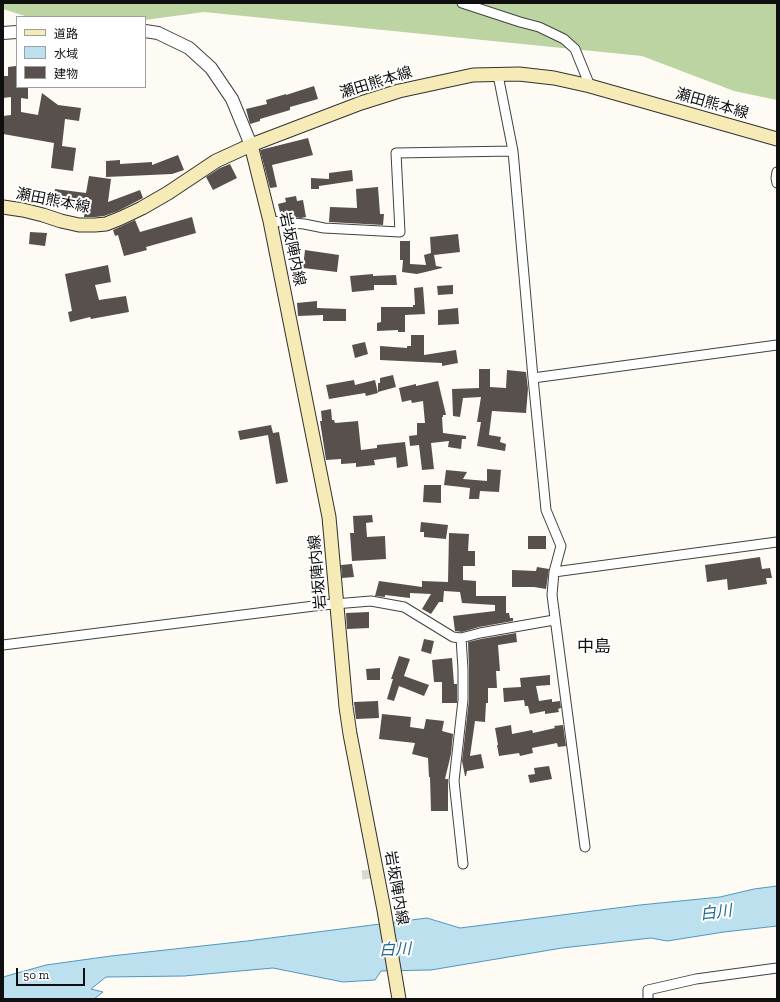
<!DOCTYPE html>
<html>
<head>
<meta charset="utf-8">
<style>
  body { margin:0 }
  #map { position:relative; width:780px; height:1002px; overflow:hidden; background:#fdfbf3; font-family:"Zilla Slab","Noto Sans JP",serif }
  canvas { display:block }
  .frame { position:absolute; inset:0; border:4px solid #0f0f0f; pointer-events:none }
  .legend { position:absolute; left:16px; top:16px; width:130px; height:72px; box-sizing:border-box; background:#fff; border:1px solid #9f9f9f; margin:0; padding:5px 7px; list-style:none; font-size:12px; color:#0f0f0f }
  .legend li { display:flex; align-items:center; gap:8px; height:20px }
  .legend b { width:20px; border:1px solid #9f9f9f }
  .scale { position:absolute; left:16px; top:968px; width:69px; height:18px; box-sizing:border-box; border:2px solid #0f0f0f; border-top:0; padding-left:5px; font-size:12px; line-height:14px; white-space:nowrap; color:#0f0f0f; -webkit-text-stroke:3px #fff; paint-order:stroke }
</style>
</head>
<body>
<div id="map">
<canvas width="780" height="1002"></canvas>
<div class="frame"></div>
<ul class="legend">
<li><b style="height:5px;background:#f6ebb6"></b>道路</li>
<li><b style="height:11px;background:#bde0ef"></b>水域</li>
<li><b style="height:11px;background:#57504d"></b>建物</li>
</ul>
<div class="scale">50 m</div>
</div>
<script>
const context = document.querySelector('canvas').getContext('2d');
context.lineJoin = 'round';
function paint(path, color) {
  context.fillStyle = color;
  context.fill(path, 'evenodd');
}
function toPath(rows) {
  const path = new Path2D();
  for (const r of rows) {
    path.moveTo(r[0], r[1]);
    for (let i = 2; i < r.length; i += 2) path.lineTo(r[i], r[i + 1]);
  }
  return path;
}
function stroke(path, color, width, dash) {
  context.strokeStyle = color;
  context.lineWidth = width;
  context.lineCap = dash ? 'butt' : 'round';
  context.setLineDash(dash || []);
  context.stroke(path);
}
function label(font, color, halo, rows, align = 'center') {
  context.font = font + ' "Zilla Slab","Noto Sans JP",serif';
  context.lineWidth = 4;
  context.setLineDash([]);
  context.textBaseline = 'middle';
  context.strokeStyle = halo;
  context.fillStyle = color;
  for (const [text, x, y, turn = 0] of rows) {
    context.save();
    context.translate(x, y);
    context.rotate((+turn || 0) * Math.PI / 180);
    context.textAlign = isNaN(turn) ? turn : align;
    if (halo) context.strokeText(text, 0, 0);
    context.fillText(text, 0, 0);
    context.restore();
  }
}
paint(toPath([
  [3,3,777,3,777,100,734,91,642,56,204,12,145,20,145,17,28,17,3,9]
]), '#bbd4a1');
const water = toPath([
  [777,886,777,926,724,932,667,941,651,938,562,948,431,970,381,971,375,980,343,982,273,968,184,976,106,977,91,989,103,992,94,999,3,999,3,977,46,965,111,956,247,941,427,918,460,928,640,905,720,897,754,889,777,886]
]);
paint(water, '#bde0ef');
stroke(water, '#4d97be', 1);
paint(toPath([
  [16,66,17,87,28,87,28,99,21,98,21,112,38,115,42,93,58,105,81,108,79,121,65,119,62,146,76,148,73,171,51,168,54,143,3,134,3,116,11,115,11,97,3,98,3,76,8,76,8,67],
  [314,86,318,99,290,107,290,110,260,119,260,121,250,124,246,109,267,104,266,100,286,94,286,95],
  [308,138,313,155,272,165,277,187,270,188,260,150],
  [178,155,184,170,172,174,106,177,106,161,120,160,120,164,152,162,152,165],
  [230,164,237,178,213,190,206,177,220,168],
  [352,170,353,181,319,186,319,189,311,189,311,178,329,179,329,173],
  [89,176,111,179,108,202,140,190,143,198,118,211,104,216,95,217,84,217,85,206,54,202,55,189,86,193],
  [378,187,380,214,384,214,383,225,329,222,330,207,357,208,356,189],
  [296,196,297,201,303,200,306,217,301,218,281,216,278,204,286,202,285,198],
  [192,217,196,233,146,247,147,250,124,256,118,235,115,236,113,230,135,220,140,232],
  [30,232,47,233,45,246,29,244],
  [458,234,460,252,434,255,436,266,442,267,442,268,417,274,402,272,403,260,400,260,400,241,410,241,410,264,426,265,424,255,431,253,430,237],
  [305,250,339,255,337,272,303,268],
  [108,265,111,282,95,285,99,300,126,296,129,312,91,319,90,317,70,322,68,312,72,311,65,274],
  [373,274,373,276,396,275,397,285,374,285,374,290,352,292,350,276],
  [453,285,453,294,438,295,437,286],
  [423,287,425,314,405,315,405,332,398,332,398,330,377,331,377,323,381,322,381,307,413,307,413,305,415,305,414,288],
  [317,301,317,308,346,309,346,321,323,321,323,315,298,316,297,303],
  [458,308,459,324,438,325,438,310],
  [411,335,424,335,424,355,456,350,458,363,442,366,442,363,380,360,380,346,407,348,407,346,411,346],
  [365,342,368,354,355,358,352,345],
  [479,369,490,369,490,387,506,388,507,370,526,372,528,389,526,413,492,411,489,435,501,437,500,442,506,444,505,451,477,446,481,422,477,422,481,397,463,398,460,417,453,416,452,389,479,388],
  [393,375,396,387,378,392,378,383,380,383,380,378],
  [354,380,355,385,375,380,378,393,366,396,365,393,329,399,326,385],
  [438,381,446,415,443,415,443,417,442,417,443,433,466,436,466,439,462,439,461,449,448,447,449,441,431,443,434,469,422,470,419,445,410,446,409,436,417,435,417,423,425,423,423,401,412,403,411,400,402,402,399,388,416,384,416,386],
  [331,409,332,420,334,420,335,423,358,421,361,450,377,448,377,445,405,442,408,466,397,468,396,457,374,460,375,465,356,467,356,463,341,464,341,459,326,460,320,421,322,421,321,411],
  [271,425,273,433,279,432,288,482,276,484,268,435,240,440,238,431],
  [487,469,501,470,499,492,480,491,479,499,469,499,470,488,444,485,446,470,467,472,463,479,487,481],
  [424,485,441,485,441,503,423,502],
  [372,515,373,522,366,523,367,537,385,536,386,559,352,561,350,533,354,533,353,516],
  [421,522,448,525,446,539,424,537,424,532,420,532],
  [449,533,469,534,468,551,475,551,475,566,463,566,463,580,476,581,476,596,506,596,506,613,509,613,510,618,513,618,513,621,479,627,462,632,455,631,453,616,495,611,495,605,462,603,460,592,444,591,443,602,439,602,431,614,422,609,431,594,410,593,410,598,385,595,385,597,375,596,379,581,422,587,422,581,448,582],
  [528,536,546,536,546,549,528,549],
  [760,557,762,569,770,568,772,578,766,578,767,584,728,590,727,579,707,582,705,565],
  [352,564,354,577,342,578,341,565],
  [537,567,549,569,546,589,534,587,512,587,512,570,536,571],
  [369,612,369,628,347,629,346,613],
  [516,633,517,642,498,645,500,671,496,671,497,688,488,688,488,703,486,703,485,722,475,721,470,756,481,754,484,768,467,771,466,776,465,776,462,761,469,700,469,669,468,642,481,639],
  [424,639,434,641,431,654,421,651],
  [399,656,410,659,404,676,429,685,424,696,399,686,394,701,387,699,393,679,391,679],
  [452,658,454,684,457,684,457,703,442,703,442,682,434,682,432,660],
  [380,668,380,680,367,680,366,669],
  [550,675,550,685,536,686,539,701,552,699,552,702,560,701,561,708,558,709,559,712,545,714,545,711,530,714,528,706,525,706,524,700,504,702,503,688,521,687,520,678],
  [378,701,379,718,356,719,354,702],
  [382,714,411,717,410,727,424,729,426,719,444,721,442,731,453,734,451,754,445,779,448,779,448,811,431,811,430,777,429,777,428,758,412,754,415,743,379,739],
  [511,725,512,734,532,730,533,733,555,728,554,726,563,725,566,746,558,747,557,743,532,748,533,753,520,756,519,753,499,756,497,745,498,745,495,728],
  [549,766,552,779,530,783,528,775,535,774,534,768]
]), '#57504d');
stroke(toPath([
  [362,875,389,872]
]), '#d9d8d1', 9, [9, 4.5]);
const minor = toPath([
  [462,3,520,22,539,27,564,39,575,49,590,86],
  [498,75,513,151,533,378,546,510,561,546,554,572,552,595,585,847],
  [777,172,776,178,777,183],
  [270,221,304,224,324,228,400,232,396,153,513,151],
  [533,378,777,345],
  [554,572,777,542],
  [461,638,463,669,463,700,454,781,463,864],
  [3,645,322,605,371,601,404,607,453,637,461,638,480,633,554,620],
  [648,999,648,990,696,979,777,968]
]);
const tertiary = toPath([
  [145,31,158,33,189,48,211,68,232,99,251,145],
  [3,33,17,32]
]);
const secondary = toPath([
  [251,145,270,221,329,517,346,707,350,734,384,910,399,999],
  [3,207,23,210,43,215,61,221,79,225,95,225,106,224,121,218,142,208,168,193,216,161,251,145,361,103,399,91,473,75,519,74,554,78,590,86,777,139]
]);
stroke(minor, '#424242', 11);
stroke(tertiary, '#424242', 14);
stroke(secondary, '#313131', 15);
stroke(minor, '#fff', 9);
stroke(tertiary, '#fff', 12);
stroke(secondary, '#f6ebb6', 13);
label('15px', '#0f0f0f', '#fff', [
  ["瀬田熊本線",376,83,-17],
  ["瀬田熊本線",712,104,16],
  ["瀬田熊本線",53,201,11],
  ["岩坂陣内線",292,249,78],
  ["岩坂陣内線",318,572,-95],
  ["岩坂陣内線",396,888,80]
]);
label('italic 16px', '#266a93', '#fff', [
  ["白川",716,913,-7],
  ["白川",395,950,-2]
]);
label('17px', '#0f0f0f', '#fff', [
  ["中島",594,647]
]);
</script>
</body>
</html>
